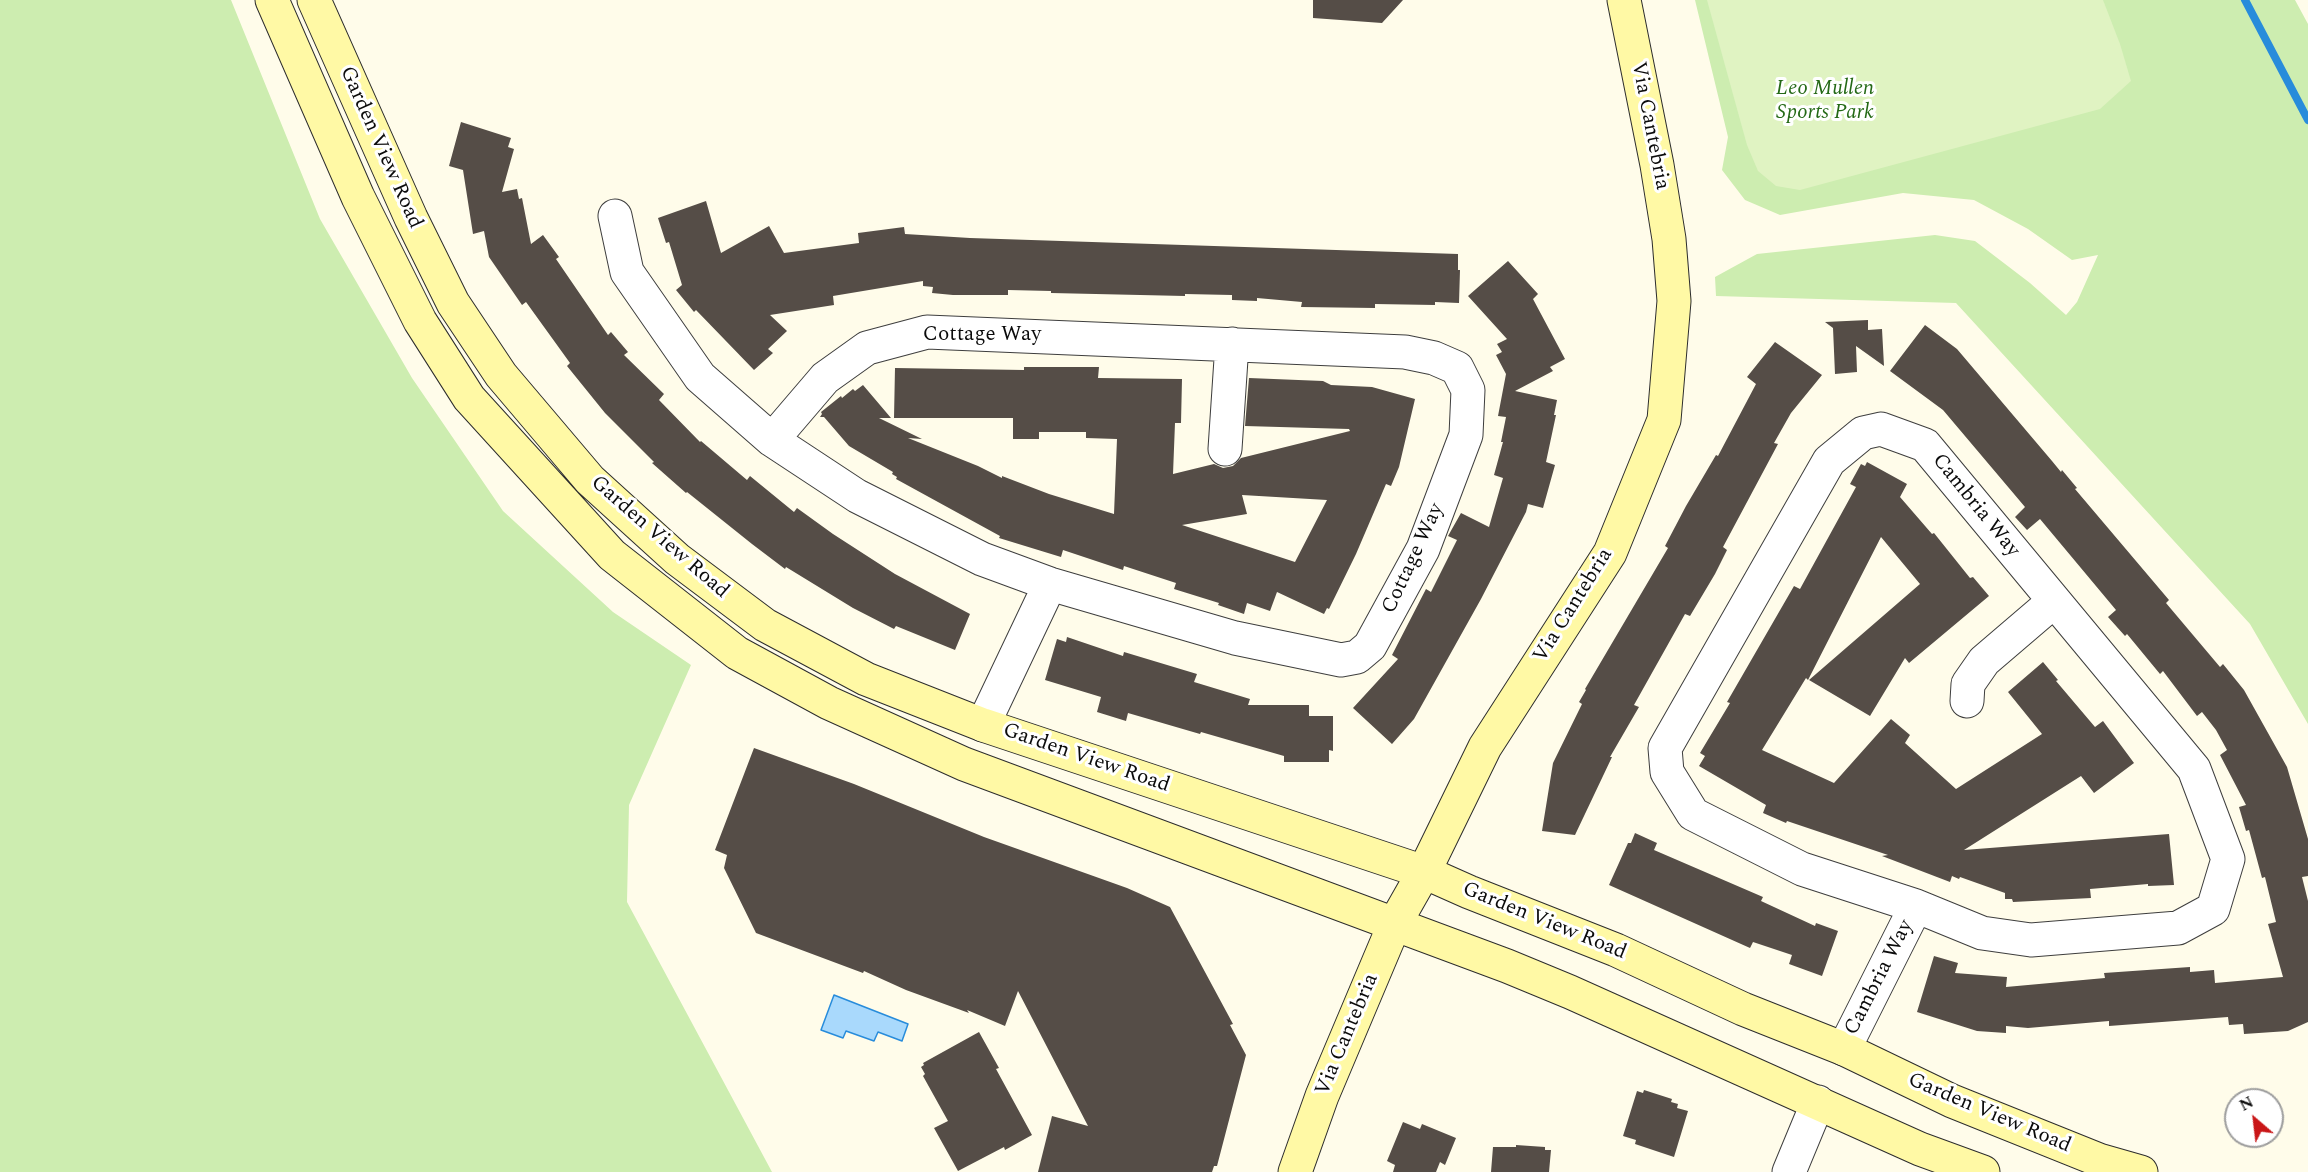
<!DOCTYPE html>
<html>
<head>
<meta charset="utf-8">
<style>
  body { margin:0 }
  #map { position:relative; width:2308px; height:1172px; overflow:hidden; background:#fffcea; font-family:Spectral,serif }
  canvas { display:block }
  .north { position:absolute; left:2224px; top:1088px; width:60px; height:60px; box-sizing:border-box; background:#fff; border:2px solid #9d9d9d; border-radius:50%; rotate:332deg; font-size:16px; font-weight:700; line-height:24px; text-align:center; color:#0b0b0b }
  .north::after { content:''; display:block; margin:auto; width:21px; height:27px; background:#c91617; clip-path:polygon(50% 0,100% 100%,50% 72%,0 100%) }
</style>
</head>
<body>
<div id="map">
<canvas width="2308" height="1172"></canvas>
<div class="north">N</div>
</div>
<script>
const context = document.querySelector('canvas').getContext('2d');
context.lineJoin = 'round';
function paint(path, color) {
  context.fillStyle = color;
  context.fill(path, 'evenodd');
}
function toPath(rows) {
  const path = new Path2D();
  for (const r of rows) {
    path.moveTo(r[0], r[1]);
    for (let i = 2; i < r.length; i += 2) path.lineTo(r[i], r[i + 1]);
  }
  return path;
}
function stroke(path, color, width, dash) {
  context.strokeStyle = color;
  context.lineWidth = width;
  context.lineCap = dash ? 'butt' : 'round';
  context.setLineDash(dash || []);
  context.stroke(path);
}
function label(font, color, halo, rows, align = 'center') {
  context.font = font + ' Spectral,serif';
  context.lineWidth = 6;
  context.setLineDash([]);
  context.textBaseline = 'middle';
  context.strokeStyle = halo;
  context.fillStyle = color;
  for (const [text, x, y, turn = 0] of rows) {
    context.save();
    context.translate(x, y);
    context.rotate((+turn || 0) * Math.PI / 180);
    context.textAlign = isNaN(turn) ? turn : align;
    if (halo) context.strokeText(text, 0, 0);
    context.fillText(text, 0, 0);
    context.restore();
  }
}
paint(toPath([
  [0,0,231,0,320,219,412,378,503,511,613,612,691,665,629,805,627,902,772,1172,0,1172],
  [1695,0,2295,0,2308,24,2308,724,2250,624,1956,303,1716,296,1715,277,1757,254,1935,235,1975,241,2030,283,2066,315,2077,302,2098,255,2072,260,2028,229,1974,200,1903,193,1780,215,1745,200,1722,170,1728,137]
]), '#cdedb0');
paint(toPath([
  [1707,0,2103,0,2120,44,2131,81,2100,109,1800,190,1776,186,1758,171,1747,145]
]), '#e0f3c2');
const water = toPath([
  [834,995,908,1024,902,1041,878,1032,874,1041,846,1031,843,1038,821,1030,834,995]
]);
paint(water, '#a9d9fc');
stroke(water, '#288cdb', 1.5);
stroke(toPath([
  [2245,0,2308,120]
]), '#288cdb', 8);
paint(toPath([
  [1313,0,1403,0,1382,23,1313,18],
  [461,122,511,138,508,147,514,149,502,192,517,189,519,199,522,198,531,244,543,235,559,257,556,259,608,335,611,332,628,352,624,355,664,394,659,400,700,442,701,441,747,480,750,476,794,512,797,508,833,534,895,574,970,614,955,650,896,626,894,629,853,608,786,567,785,569,752,544,687,492,686,493,652,463,654,462,605,413,567,366,570,363,526,302,522,305,489,257,484,231,473,234,463,170,449,166],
  [706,201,721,253,769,226,784,253,859,243,858,233,904,227,905,234,970,238,1458,254,1458,270,1460,270,1459,303,1435,302,1435,305,1375,304,1375,308,1301,307,1302,302,1257,298,1257,301,1232,300,1232,295,1185,294,1185,296,1051,293,1051,291,1008,290,1008,295,953,295,932,293,933,287,923,286,923,281,833,296,834,305,770,315,787,331,768,349,773,353,754,370,696,310,694,312,676,290,682,285,669,242,666,243,658,218],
  [1508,261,1538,294,1533,299,1565,359,1550,367,1553,371,1515,391,1557,400,1554,415,1556,415,1546,462,1555,465,1543,508,1528,504,1526,512,1481,599,1414,719,1392,744,1353,708,1398,659,1392,655,1426,589,1431,592,1457,540,1448,536,1461,513,1489,527,1503,478,1494,475,1503,442,1501,442,1506,417,1498,416,1506,374,1496,355,1502,352,1497,344,1507,339,1468,296],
  [1868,320,1868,330,1882,329,1884,366,1856,346,1857,372,1835,374,1833,328,1825,322],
  [1925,325,1957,349,2052,461,2061,472,2062,470,2077,488,2075,489,2169,600,2166,603,2220,667,2223,664,2244,690,2287,767,2308,839,2308,876,2302,877,2308,901,2308,1022,2288,1031,2244,1034,2243,1024,2229,1025,2228,1017,2109,1026,2109,1021,2028,1028,2006,1026,2006,1033,1977,1031,1917,1012,1934,956,1958,963,1955,973,2007,977,2006,987,2105,978,2104,973,2190,967,2190,972,2214,970,2215,983,2283,977,2268,924,2276,922,2265,877,2262,878,2249,830,2246,831,2239,807,2246,805,2220,755,2227,750,2216,730,2202,712,2197,716,2163,671,2160,674,2127,634,2125,636,2108,617,2116,610,2040,519,2027,530,2015,517,2025,507,1943,410,1890,371],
  [1775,342,1822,375,1791,413,1774,443,1778,444,1723,547,1727,550,1715,574,1690,616,1685,614,1634,705,1639,707,1610,757,1612,757,1575,835,1542,831,1553,763,1582,704,1579,702,1586,690,1585,689,1668,548,1665,546,1686,506,1716,455,1718,456,1756,384,1747,377],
  [1024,367,1099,367,1098,378,1182,379,1181,423,1175,423,1173,474,1214,464,1223,468,1233,466,1241,458,1350,431,1349,429,1245,426,1249,378,1323,381,1331,385,1372,387,1415,399,1399,467,1391,486,1386,484,1356,554,1329,609,1327,608,1324,614,1277,592,1270,611,1247,603,1244,614,1218,605,1219,603,1174,589,1176,583,1124,566,1123,570,1063,550,1061,557,999,538,1000,536,896,479,897,477,892,474,893,472,849,446,824,417,820,417,822,414,821,412,841,396,842,398,853,389,855,391,863,385,891,418,879,418,922,439,908,438,978,466,1002,478,1002,476,1049,494,1114,514,1117,439,1086,438,1086,432,1039,432,1039,439,1013,439,1013,418,894,418,895,368,1024,370],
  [1242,495,1327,500,1295,562,1182,525,1247,514],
  [1867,462,1907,484,1900,497,1932,534,1934,533,1970,578,1973,577,1989,596,1909,663,1905,658,1870,716,1809,680,1920,584,1881,537,1808,680,1806,678,1762,750,1834,783,1891,719,1910,735,1905,743,1956,789,2042,734,2008,692,2043,662,2058,680,2056,681,2095,727,2103,721,2134,763,2094,793,2081,776,1964,850,2169,834,2174,885,2148,886,2148,884,2090,889,2091,898,2013,902,2012,899,2005,899,2005,893,1960,877,1959,879,1952,876,1950,882,1882,856,1888,855,1787,821,1786,823,1763,813,1766,805,1699,766,1705,756,1700,753,1730,703,1727,702,1794,586,1800,589,1856,487,1850,484,1861,464,1865,466],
  [1067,637,1123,656,1124,652,1197,674,1194,682,1250,699,1248,705,1309,705,1309,716,1333,716,1333,751,1329,750,1329,762,1284,762,1284,756,1201,732,1200,734,1128,713,1126,721,1097,712,1101,697,1045,680,1057,639,1066,642],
  [754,748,854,784,984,837,1127,888,1170,907,1233,1024,1230,1025,1246,1055,1217,1166,1214,1166,1212,1172,1038,1172,1052,1116,1088,1126,1018,991,1005,1026,967,1010,969,1013,906,990,864,971,863,973,756,933,724,868,727,855,715,850],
  [1635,833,1657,843,1654,850,1763,897,1761,901,1815,926,1816,923,1838,931,1822,976,1789,964,1792,955,1753,942,1750,948,1609,885,1628,843,1631,843],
  [979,1032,999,1068,996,1069,1032,1135,1005,1150,1004,1147,958,1171,934,1128,948,1121,923,1076,925,1074,921,1067,924,1065,923,1063],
  [1644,1090,1672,1099,1671,1102,1678,1104,1677,1108,1688,1111,1674,1157,1635,1144,1636,1140,1623,1136,1637,1091,1643,1093],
  [1403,1122,1420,1129,1422,1124,1456,1138,1445,1165,1440,1162,1436,1172,1393,1172,1395,1165,1387,1161],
  [1516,1145,1545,1147,1545,1150,1551,1150,1549,1172,1491,1172,1493,1147,1516,1147]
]), '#554d47');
const street = toPath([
  [615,216,627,272,700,377,772,440,857,496,982,559,1050,584,1235,638,1341,660,1357,657,1370,646,1423,549,1466,435,1468,390,1457,368,1434,358,1405,352,927,332,867,348,825,378,772,440],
  [1881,429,1925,445,2194,769,2228,859,2213,909,2178,928,2031,940,1982,933,1916,906,1802,869,1693,814,1667,772,1665,748,1829,461,1863,433,1881,429],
  [1225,449,1232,344],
  [1967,701,1968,684,1984,661,2053,602],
  [983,725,1050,584],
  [1844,1049,1916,906],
  [1789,1172,1818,1102]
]);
const secondary = toPath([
  [272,0,358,197,420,321,469,398,612,555,737,653,829,703,964,764,1507,966,1570,992,1920,1149,1983,1172],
  [314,0,411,218,453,303,501,375,590,480,677,559,765,625,866,679,983,725,1424,872,1469,892,1616,950,1743,1009,1844,1049,1952,1101,2099,1160,2141,1172],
  [1295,1172,1322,1096,1395,923,1424,872,1485,747,1610,553,1664,420,1674,301,1669,239,1657,165,1624,0]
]);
stroke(street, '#3e3e3e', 35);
stroke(secondary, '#2d2d2d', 35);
stroke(street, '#fff', 33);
stroke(secondary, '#fff9a5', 33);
label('italic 21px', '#246916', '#fff', [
  ["Leo Mullen",1825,90],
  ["Sports Park",1825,114]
]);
label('21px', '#0b0b0b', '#fff', [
  ["Via Cantebria",1649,126,79],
  ["Garden View Road",380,148,66],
  ["Cottage Way",982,336],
  ["Cambria Way",1975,506,51],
  ["Garden View Road",659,538,41],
  ["Cottage Way",1414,559,-65],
  ["Via Cantebria",1574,606,-58],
  ["Garden View Road",1086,759,19],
  ["Garden View Road",1544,922,22],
  ["Cambria Way",1880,978,-63],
  ["Via Cantebria",1348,1035,-67],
  ["Garden View Road",1989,1114,23]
]);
</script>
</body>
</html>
